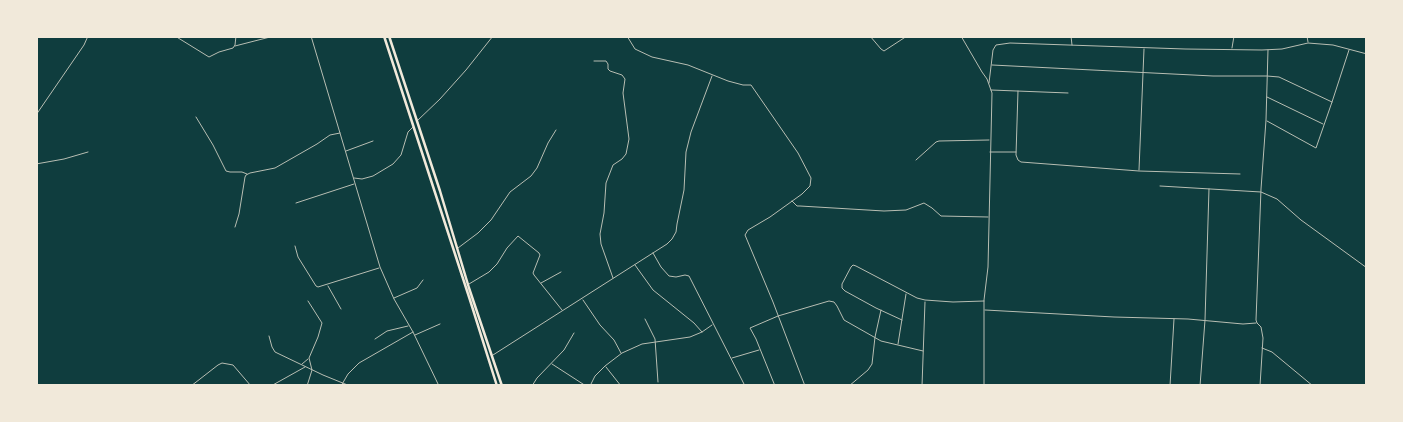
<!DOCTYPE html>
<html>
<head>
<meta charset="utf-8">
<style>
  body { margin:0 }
  #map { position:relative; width:1403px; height:422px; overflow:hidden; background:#0f3d3e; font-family:"Playfair Display",serif }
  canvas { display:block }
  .frame { position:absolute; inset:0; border:38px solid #f1e9da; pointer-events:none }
</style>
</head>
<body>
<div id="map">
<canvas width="1403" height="422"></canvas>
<div class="frame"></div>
</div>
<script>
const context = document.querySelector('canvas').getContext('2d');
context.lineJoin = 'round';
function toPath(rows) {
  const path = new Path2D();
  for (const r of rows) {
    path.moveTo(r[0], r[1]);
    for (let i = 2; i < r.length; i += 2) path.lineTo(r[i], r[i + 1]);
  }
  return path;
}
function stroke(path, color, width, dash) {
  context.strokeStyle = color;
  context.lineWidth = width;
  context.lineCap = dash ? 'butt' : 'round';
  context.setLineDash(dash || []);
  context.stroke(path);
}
stroke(toPath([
  [175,36,209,57,219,52,233,48,235,45,236,36],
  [311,36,380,267,394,299,413,332,439,386],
  [627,36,635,49,652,57,688,65,728,81,743,85,751,85,798,153,811,178,810,186,802,194,770,217,748,230,745,235,773,302,805,386],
  [870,36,881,49,884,51,907,36],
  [961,36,982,72,987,79,992,93,988,267,984,300,984,386],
  [1071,36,1072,45],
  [1307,36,1308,42],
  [235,46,274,36],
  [1232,48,1234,36],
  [594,61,606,61,608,64,608,69,610,71,622,75,625,79,623,93,629,139,626,154,622,159,613,165,606,183,604,213,600,234,601,244,613,278],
  [992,65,1213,76,1267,76,1279,77,1332,102],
  [989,83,993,50,996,45,1010,43,1185,49,1262,50,1282,49,1308,43,1333,45,1367,54],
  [991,90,1068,93],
  [1018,91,1016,155,1018,160,1021,162,1139,171,1240,174],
  [1267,97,1323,124],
  [36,115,84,45,88,36],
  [196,117,213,145,226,171,230,172,242,172,247,174],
  [417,121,440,99,466,70,493,36],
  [1267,121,1316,148,1332,102,1349,50],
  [346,151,373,141],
  [990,152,1016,152],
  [916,160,936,142,939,141,989,140],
  [36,164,64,159,88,152],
  [1139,170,1144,49],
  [354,178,362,179,373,176,393,164,401,155,408,132,413,127],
  [1160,186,1261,192,1277,199,1301,220,1367,268],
  [792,201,797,206,800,206,884,211,906,210,924,203,932,208,941,216,988,217],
  [296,203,354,184],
  [235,227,239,214,245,177,246,175,250,173,275,168,317,144,330,135,340,133],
  [295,246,298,257,316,286,318,287,379,268],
  [458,248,478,233,491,220,510,192,531,176,537,168,548,143,556,130],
  [653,253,661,267,669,276,676,277,685,275,689,276,745,386],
  [635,265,653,290,694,323,702,332],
  [541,283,561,272],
  [469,284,489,272,497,264,507,248,518,236,539,253,540,255,533,273,534,275,562,310],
  [328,286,341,309],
  [394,298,417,288,423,280],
  [583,300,600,325,614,340,621,353],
  [985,310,1114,317,1188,319,1243,324,1256,323],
  [645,319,655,339,658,382],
  [902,320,876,308,845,291,842,288,842,284,851,267,853,265,856,266,917,298,925,300,953,302,984,301],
  [415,335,440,324],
  [269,336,272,347,275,352,323,375,350,386],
  [375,339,387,331,408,326],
  [898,344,906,294],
  [1262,348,1272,352,1313,386],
  [493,355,667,244,672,239,676,232,677,224,684,190,686,152,691,132,712,76],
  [732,358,759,350],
  [302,364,308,359],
  [552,364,586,386],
  [606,367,621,386],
  [191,386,218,365,222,363,233,365,251,386],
  [271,386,305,367],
  [307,386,312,370,309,358,318,337,322,323,308,301],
  [341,386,348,374,359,363,413,332],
  [532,386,537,378,564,350,574,333],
  [590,386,595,376,605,366,622,353,642,344,690,337,702,332,712,325],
  [775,386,756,339,750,328,778,316,829,301,834,302,837,306,844,320,881,341,923,351],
  [849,386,868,370,872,364,875,337,881,310],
  [922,386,925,302],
  [1170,386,1174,319],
  [1200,386,1205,320,1209,189],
  [1260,386,1263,338,1261,327,1257,323,1256,320,1261,189,1266,120,1268,50]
]), '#b8beb3', 1);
stroke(toPath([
  [384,36,470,300,497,386],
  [389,36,440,191,469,288,502,386]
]), '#f1e9da', 2.5);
</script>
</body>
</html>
